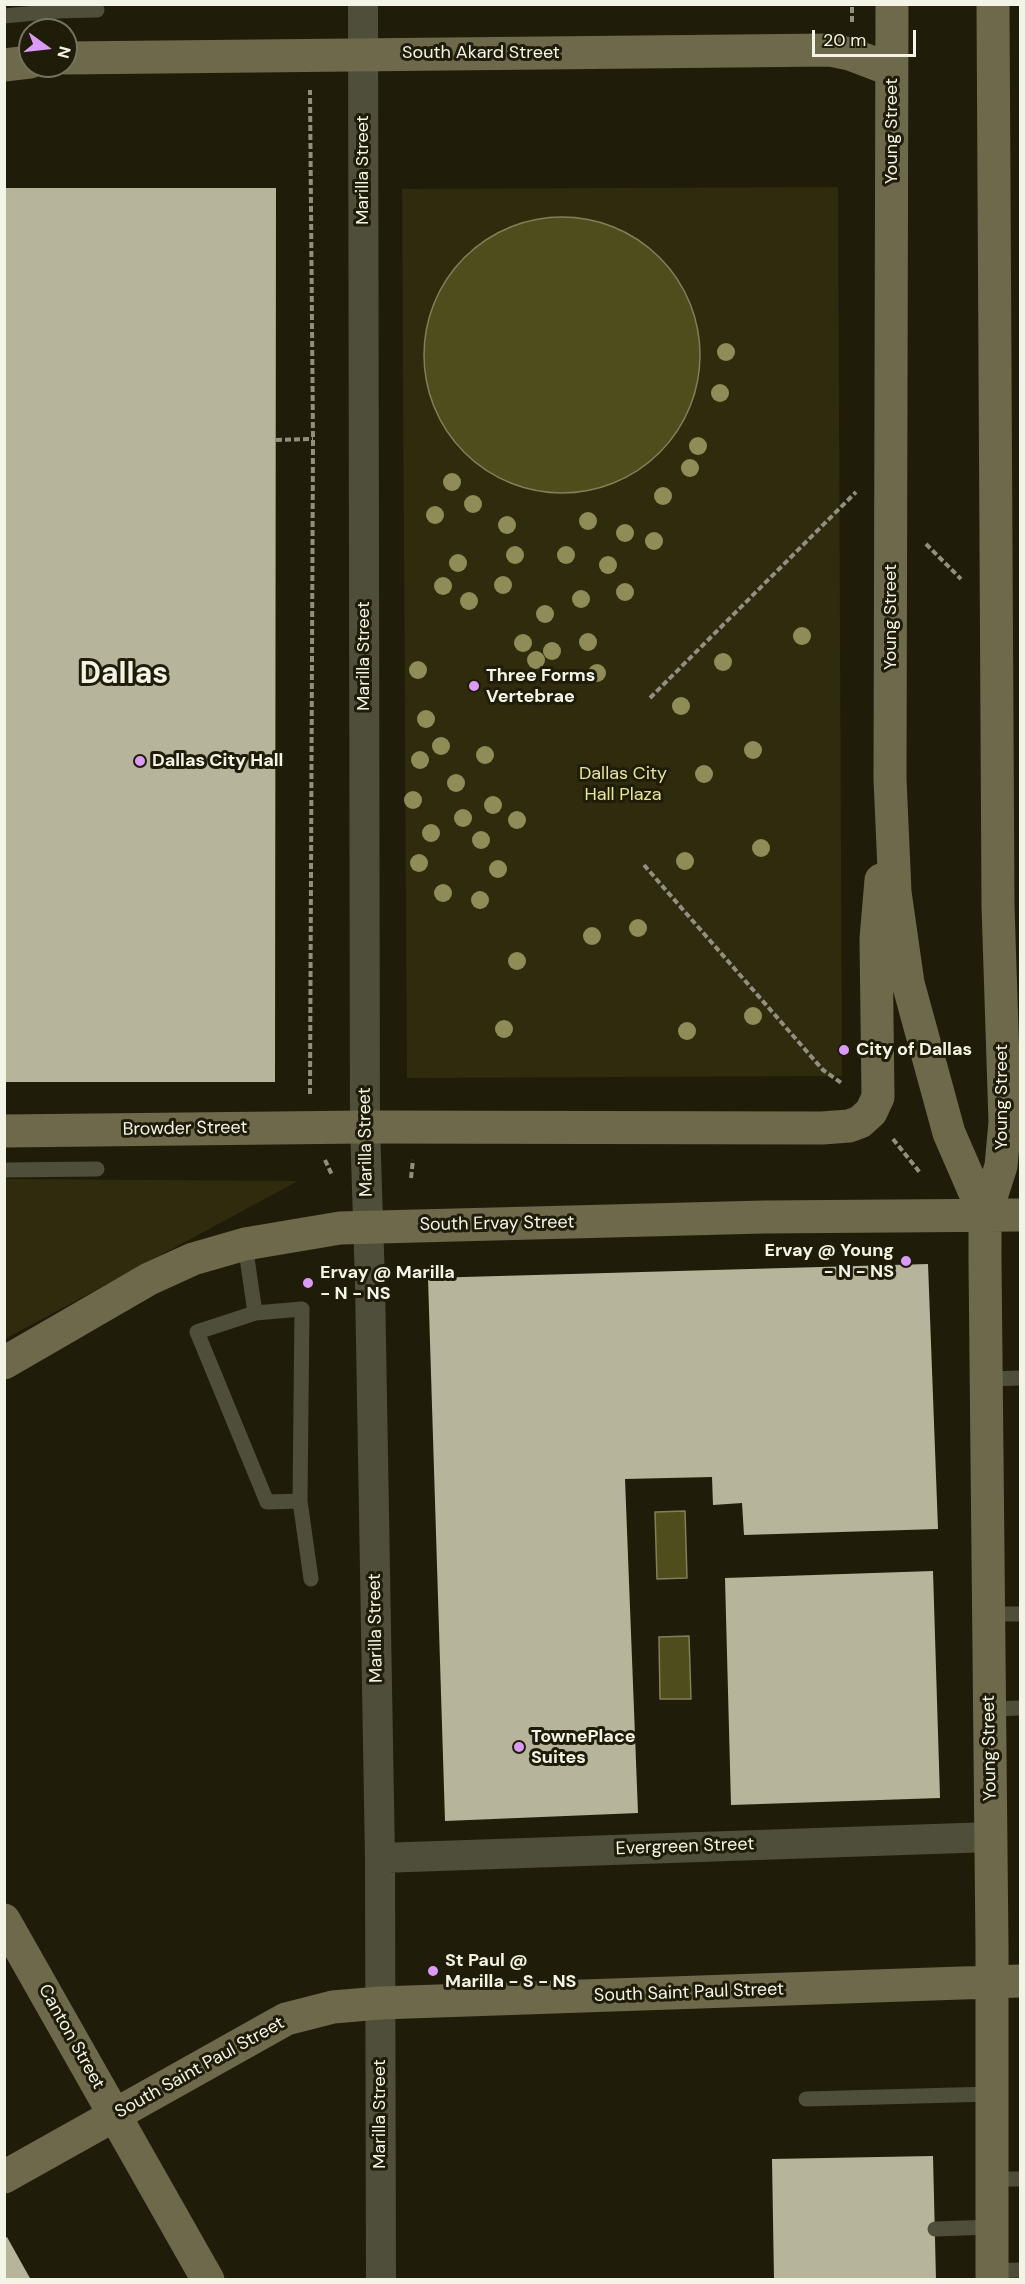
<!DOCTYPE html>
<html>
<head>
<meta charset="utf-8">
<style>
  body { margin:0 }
  #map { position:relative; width:1025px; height:2284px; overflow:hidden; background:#1f1d09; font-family:"DM Sans",sans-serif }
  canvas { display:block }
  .frame { position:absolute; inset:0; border:6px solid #f3f3e6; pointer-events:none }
  .north { position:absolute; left:18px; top:18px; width:60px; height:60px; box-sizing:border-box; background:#1f1d09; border:2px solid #747361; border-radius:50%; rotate:105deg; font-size:16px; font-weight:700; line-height:24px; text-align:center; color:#f3f3e6 }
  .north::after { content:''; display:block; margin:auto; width:21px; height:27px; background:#da9af6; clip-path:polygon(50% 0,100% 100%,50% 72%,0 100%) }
  .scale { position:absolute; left:812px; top:30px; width:104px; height:27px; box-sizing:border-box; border:3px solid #f3f3e6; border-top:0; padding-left:8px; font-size:18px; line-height:21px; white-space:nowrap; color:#f3f3e6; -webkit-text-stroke:4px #1f1d09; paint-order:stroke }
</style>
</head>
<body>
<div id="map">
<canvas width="1025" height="2284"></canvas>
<div class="frame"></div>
<div class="north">N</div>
<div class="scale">20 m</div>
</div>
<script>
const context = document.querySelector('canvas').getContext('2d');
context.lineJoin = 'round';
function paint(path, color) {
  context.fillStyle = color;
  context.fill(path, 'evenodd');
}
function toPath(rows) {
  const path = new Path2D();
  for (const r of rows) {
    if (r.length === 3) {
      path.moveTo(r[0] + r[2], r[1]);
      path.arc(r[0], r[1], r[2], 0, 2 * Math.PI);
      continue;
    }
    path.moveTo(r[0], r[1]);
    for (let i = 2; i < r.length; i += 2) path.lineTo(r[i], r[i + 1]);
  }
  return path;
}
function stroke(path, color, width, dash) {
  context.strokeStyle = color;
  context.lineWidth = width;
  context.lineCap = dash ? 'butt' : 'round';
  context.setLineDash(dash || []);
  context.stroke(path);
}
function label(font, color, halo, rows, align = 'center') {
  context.font = font + ' "DM Sans",sans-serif';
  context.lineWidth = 6;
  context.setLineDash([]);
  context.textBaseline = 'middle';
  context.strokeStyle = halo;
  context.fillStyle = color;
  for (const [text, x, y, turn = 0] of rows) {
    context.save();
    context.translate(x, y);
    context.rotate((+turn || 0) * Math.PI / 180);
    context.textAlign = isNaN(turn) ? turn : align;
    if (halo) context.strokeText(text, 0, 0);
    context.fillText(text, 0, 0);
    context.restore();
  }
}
paint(toPath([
  [838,187,842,1076,407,1078,402,189],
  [628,233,648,246,665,263,680,282,690,304,697,327,700,351,698,376,693,399,683,421,670,441,496,477,476,464,458,447,431,311,440,289,454,269,470,251,490,237],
  [5,1179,298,1181,5,1339]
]), '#2e2c0d');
const water = toPath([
  [562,355,138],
  [685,1511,687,1578,657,1579,655,1512,685,1511],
  [689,1636,691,1699,660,1699,659,1637,689,1636]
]);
paint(water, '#504d1c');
stroke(water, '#817f59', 1.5);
paint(toPath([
  [4,188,276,188,275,1082,4,1082],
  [928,1264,938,1529,744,1535,742,1503,713,1505,712,1477,625,1479,638,1813,445,1821,428,1278],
  [933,1571,940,1798,731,1805,725,1578],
  [933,2156,936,2280,774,2280,772,2159],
  [7,2237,31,2280,4,2280,4,2239]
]), '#b6b59c');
stroke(toPath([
  [852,22,852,4],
  [276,440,313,439],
  [926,544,961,579],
  [650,698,856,492],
  [644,865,823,1070,843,1084],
  [310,1094,313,439,310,90],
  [893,1139,921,1174],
  [325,1160,332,1175],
  [411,1178,413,1160]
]), '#919080', 4, [6, 3]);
stroke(toPath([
  [4,16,57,11,97,10],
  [4,1170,97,1169],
  [245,1244,255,1313],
  [986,1379,1020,1378],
  [300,1501,267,1502,197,1332,255,1313,302,1309,300,1501,311,1579],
  [989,1614,1020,1614],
  [989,1709,1020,1708],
  [806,2099,992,2094],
  [992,2179,1020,2179],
  [935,2229,992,2227],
  [992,2271,1020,2270]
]), '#4f4e3b', 15);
stroke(toPath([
  [363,4,365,1127,370,1283,380,1858,381,2280],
  [380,1858,991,1837]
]), '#4f4e3b', 30);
stroke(toPath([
  [892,4,890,779,895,892,908,983,949,1133,985,1216],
  [66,58,830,50,850,54,892,70],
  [4,65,30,62],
  [4,1131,365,1127,822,1128,849,1126,860,1122,871,1112,878,1097,876,939,881,880],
  [4,1363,149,1279,193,1259,245,1244,340,1228,764,1217,1020,1215],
  [4,1920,208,2280],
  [4,2177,286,2019,333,2007,380,2003,1020,1981],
  [992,2280,992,1947,985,1260,985,1216,1001,1166,1005,1122,998,906,993,4]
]), '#6c6a4a', 33);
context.fillStyle = '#8f8c57';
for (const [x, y] of [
  [726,352],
  [720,393],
  [698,446],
  [690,468],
  [452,482],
  [663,496],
  [473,504],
  [435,515],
  [588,521],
  [507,525],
  [625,533],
  [654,541],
  [515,555],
  [566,555],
  [458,563],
  [608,565],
  [503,585],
  [443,586],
  [625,592],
  [581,599],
  [469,601],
  [545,614],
  [802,636],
  [588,642],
  [523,643],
  [552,651],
  [536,660],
  [723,662],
  [418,670],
  [597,673],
  [681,706],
  [426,719],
  [441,746],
  [753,750],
  [485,755],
  [420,760],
  [704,774],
  [456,783],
  [413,800],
  [493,805],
  [463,818],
  [517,820],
  [431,833],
  [481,840],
  [761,848],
  [685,861],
  [419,863],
  [498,869],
  [443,893],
  [480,900],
  [638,928],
  [592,936],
  [517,961],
  [753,1016],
  [504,1029],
  [687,1031]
]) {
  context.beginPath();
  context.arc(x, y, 9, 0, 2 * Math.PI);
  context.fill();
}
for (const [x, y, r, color] of [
  [474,686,6,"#da9af6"],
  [140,761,6,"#da9af6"],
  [844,1050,6,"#da9af6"],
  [906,1261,6,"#da9af6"],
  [308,1283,6,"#da9af6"],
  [519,1747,6,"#da9af6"],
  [433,1971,6,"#da9af6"]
]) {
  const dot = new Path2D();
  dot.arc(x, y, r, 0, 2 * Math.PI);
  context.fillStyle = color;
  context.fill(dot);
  stroke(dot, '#1f1d09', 2);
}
label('18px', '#f3f3e6', '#1f1d09', [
  ["South Akard Street",481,53],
  ["Young Street",892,131,-90],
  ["Marilla Street",363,170,-90],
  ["Young Street",891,617,-90],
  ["Marilla Street",364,656,-90],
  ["Young Street",1002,1097,-90],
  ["Browder Street",185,1129,-1],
  ["Marilla Street",366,1142,-91],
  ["South Ervay Street",497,1224,-1],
  ["Marilla Street",376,1628,-91],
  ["Young Street",990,1748,-91],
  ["Evergreen Street",685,1847,-2],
  ["South Saint Paul Street",689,1993,-2],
  ["Canton Street",71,2037,61],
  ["South Saint Paul Street",200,2068,-29],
  ["Marilla Street",380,2114,-90]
]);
label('bold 18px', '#f3f3e6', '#1f1d09', [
  ["Three Forms",486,676],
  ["Vertebrae",486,697],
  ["Dallas City Hall",152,761],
  ["City of Dallas",856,1050],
  ["Ervay @ Young",894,1251,"right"],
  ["- N - NS",894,1272,"right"],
  ["Ervay @ Marilla",320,1273],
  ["- N - NS",320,1294],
  ["TownePlace",531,1737],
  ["Suites",531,1758],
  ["St Paul @",445,1961],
  ["Marilla - S - NS",445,1982]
], 'left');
label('18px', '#eae697', '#1f1d09', [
  ["Dallas City",623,774],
  ["Hall Plaza",623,795]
]);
label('bold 30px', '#f3f3e6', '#1f1d09', [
  ["Dallas",124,675]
]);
</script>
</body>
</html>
